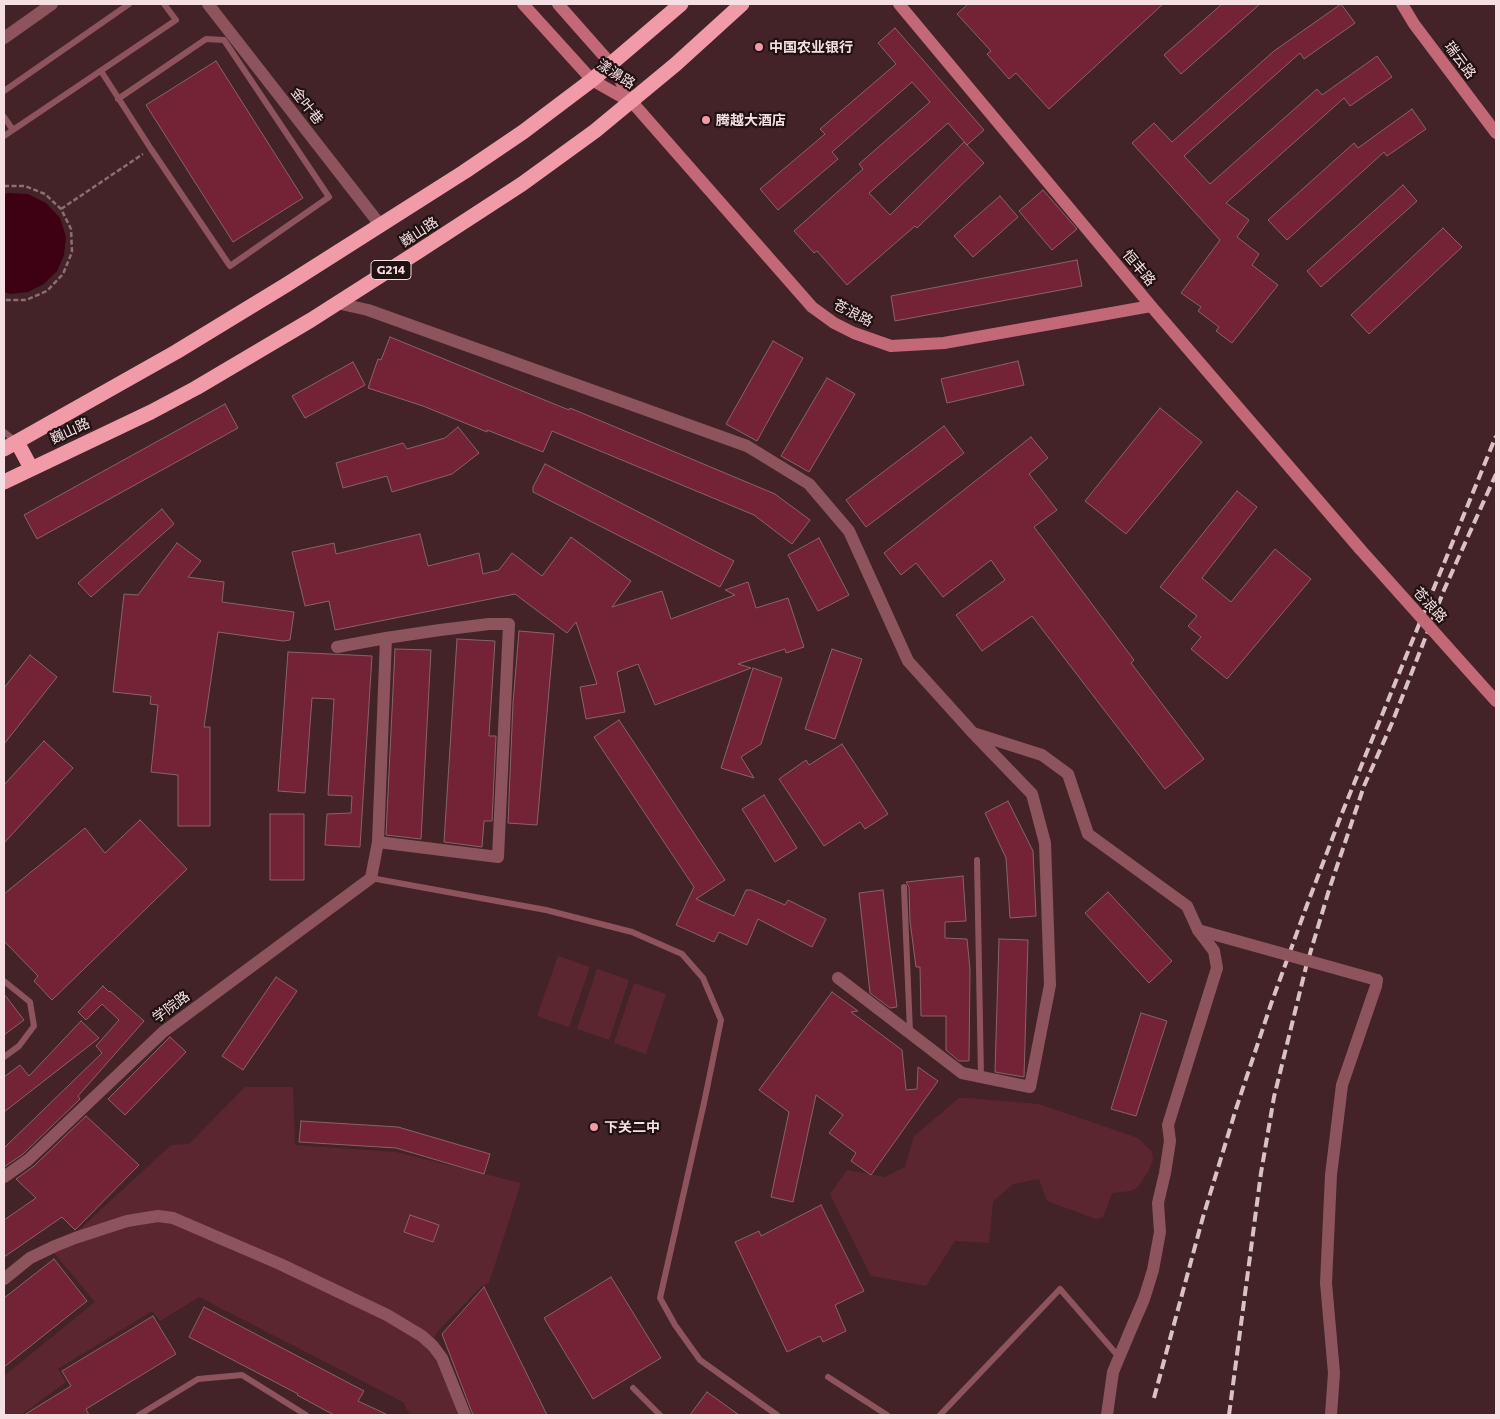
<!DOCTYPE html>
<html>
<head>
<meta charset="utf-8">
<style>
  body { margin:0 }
  #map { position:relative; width:1500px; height:1419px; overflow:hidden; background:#432328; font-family:Commissioner,sans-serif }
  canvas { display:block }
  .frame { position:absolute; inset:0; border:5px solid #f5dfe2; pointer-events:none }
</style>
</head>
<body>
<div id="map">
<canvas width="1500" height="1419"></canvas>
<div class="frame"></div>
</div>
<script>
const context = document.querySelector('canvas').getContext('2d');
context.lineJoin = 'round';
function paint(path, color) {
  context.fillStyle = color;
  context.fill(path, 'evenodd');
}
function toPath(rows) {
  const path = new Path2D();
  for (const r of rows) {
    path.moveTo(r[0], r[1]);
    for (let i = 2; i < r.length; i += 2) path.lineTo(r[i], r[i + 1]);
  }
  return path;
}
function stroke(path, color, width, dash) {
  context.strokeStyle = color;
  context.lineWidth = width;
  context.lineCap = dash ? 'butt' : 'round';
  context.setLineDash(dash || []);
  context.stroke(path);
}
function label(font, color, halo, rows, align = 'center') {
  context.font = font + ' Commissioner,"Noto Sans SC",sans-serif';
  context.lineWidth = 4.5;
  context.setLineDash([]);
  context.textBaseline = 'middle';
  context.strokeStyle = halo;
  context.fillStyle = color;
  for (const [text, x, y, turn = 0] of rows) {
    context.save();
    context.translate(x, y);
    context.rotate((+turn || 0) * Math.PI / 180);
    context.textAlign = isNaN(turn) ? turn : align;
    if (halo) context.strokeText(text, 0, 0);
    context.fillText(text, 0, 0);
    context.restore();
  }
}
paint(toPath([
  [558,956,590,967,569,1027,537,1016],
  [597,969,629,980,609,1040,577,1029],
  [634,983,666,994,646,1054,614,1043],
  [245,1087,293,1087,295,1145,396,1152,521,1183,489,1283,482,1286,437,1332,429,1351,442,1368,458,1415,410,1415,403,1402,199,1297,160,1321,152,1311,58,1369,66,1382,21,1415,4,1415,4,1376,95,1302,54,1253,171,1145,189,1144],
  [959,1098,968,1098,1039,1104,1138,1138,1152,1152,1153,1159,1148,1172,1137,1188,1131,1191,1112,1193,1103,1217,1096,1219,1047,1201,1039,1179,1013,1184,993,1201,989,1243,955,1241,926,1286,871,1276,830,1194,847,1170,885,1177,905,1167,914,1136]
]), '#5c2630');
paint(toPath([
  [8,193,28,194,46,203,60,218,66,237,64,255,57,271,44,284,28,292,10,294,4,292,4,194]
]), '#3d0113');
const building = toPath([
  [968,4,1163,4,1049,109,1016,73,1009,79,987,54,991,51,957,14,968,4],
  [1222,4,1260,4,1181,74,1164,55,1222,4],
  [1341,4,1355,23,1304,59,1300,53,1184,156,1210,184,1317,89,1322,95,1377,56,1392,77,1350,106,1344,98,1226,203,1249,220,1237,237,1259,254,1252,265,1278,285,1232,343,1216,331,1219,327,1198,311,1201,307,1181,293,1220,240,1132,143,1154,123,1172,142,1274,51,1341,4],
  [895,28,984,130,967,145,948,123,869,193,890,215,964,142,984,163,917,228,915,226,847,285,817,251,814,253,794,231,863,169,859,164,930,102,912,82,832,152,838,159,778,210,760,189,825,134,820,129,896,64,878,43,895,28],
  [216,61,303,198,233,242,146,105,216,61],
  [1412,109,1426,129,1387,156,1384,152,1287,240,1268,220,1354,143,1358,148,1412,109],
  [1403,185,1417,201,1321,287,1307,271,1403,185],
  [1043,190,1077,229,1052,250,1019,211,1043,190],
  [1000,196,1018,217,973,257,954,236,1000,196],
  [1443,228,1462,247,1369,334,1351,315,1443,228],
  [1077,260,1082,286,895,321,891,296,1077,260],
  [390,337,569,410,570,408,775,494,810,520,792,544,754,515,552,431,543,452,487,430,487,432,423,406,368,388,378,359,381,360,390,337],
  [773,341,803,358,757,441,726,424,773,341],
  [1018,361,1024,385,947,403,941,379,1018,361],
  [353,362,365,385,305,418,292,396,353,362],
  [827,378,855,394,809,472,781,456,827,378],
  [225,404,238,428,37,539,24,515,225,404],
  [1160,408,1202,442,1126,534,1085,501,1160,408],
  [944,426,964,453,866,527,846,500,944,426],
  [458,427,479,453,452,474,392,492,387,476,343,488,336,463,403,443,407,449,445,438,458,427],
  [1031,437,1048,458,1029,474,1057,510,1034,527,1134,660,1131,663,1204,759,1165,789,1032,616,982,651,956,615,1005,580,991,560,943,597,916,563,901,575,884,553,1031,437],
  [545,464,734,561,720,587,533,492,533,487,545,464],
  [1237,491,1257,507,1202,578,1231,602,1275,549,1311,579,1227,679,1191,649,1201,637,1188,626,1197,616,1160,587,1237,491],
  [162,509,174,524,91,597,78,583,162,509],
  [420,534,428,566,479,553,483,574,499,570,512,553,542,576,571,537,631,581,612,607,662,591,671,619,735,595,725,590,748,582,756,608,788,598,804,647,786,653,785,649,738,664,751,668,655,705,638,664,617,672,625,712,586,719,580,687,597,684,576,622,567,633,515,594,335,630,329,601,305,606,292,552,334,543,336,554,420,534],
  [819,538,849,595,818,611,788,555,819,538],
  [177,543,201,561,188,577,224,582,222,602,294,612,290,640,283,641,218,632,204,727,210,727,210,826,178,826,178,775,151,772,158,705,150,704,151,696,113,692,124,594,138,595,177,543],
  [519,631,554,634,537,825,508,823,513,703,519,631],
  [457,639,495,641,489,736,496,736,492,821,484,821,482,847,444,842,457,639],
  [395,649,431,650,421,839,386,835,395,649],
  [832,649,862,659,835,739,805,729,832,649],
  [288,652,372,656,360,847,325,845,327,814,351,813,352,796,328,795,334,699,312,698,305,793,278,791,288,652],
  [30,655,57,677,4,744,4,688,30,655],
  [753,668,782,678,761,744,741,757,754,778,721,768,753,668],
  [619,720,725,880,696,899,734,916,746,890,751,890,785,905,788,900,826,919,812,947,758,919,747,945,719,932,714,942,676,925,694,887,594,737,619,720],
  [44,741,73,768,4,843,4,785,44,741],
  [842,744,888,814,865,829,860,822,824,846,779,779,806,760,809,765,842,744],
  [764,795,797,848,775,862,742,809,764,795],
  [1008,801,1033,851,1036,916,1010,918,1006,858,985,813,1008,801],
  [270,814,304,814,304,880,270,880,270,814],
  [140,820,187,869,52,1000,34,981,38,976,4,941,4,894,85,828,105,853,140,820],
  [963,876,966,921,945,922,945,938,967,939,970,969,969,1061,959,1061,946,1050,946,1016,921,1016,920,967,916,967,910,921,909,887,906,882,963,876],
  [883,890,897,1007,890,1008,870,993,859,893,883,890],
  [1108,892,1172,961,1149,983,1085,913,1108,892],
  [999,939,1028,940,1024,1077,995,1072,999,939],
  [276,977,297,991,243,1070,222,1056,276,977],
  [103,986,109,992,110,991,144,1021,78,1096,80,1099,23,1154,4,1167,4,1148,102,1053,96,1046,119,1020,102,1004,86,1020,78,1012,103,986],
  [832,992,858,1011,851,1012,902,1050,906,1090,917,1089,918,1067,938,1081,871,1175,851,1161,856,1153,829,1133,843,1115,816,1095,793,1202,771,1197,789,1112,759,1090,832,992],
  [4,994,24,1020,4,1035,4,994],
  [1141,1013,1167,1021,1136,1116,1111,1109,1141,1013],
  [81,1021,99,1038,4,1112,4,1077,20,1065,29,1076,81,1021],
  [170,1037,186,1052,125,1115,108,1099,170,1037],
  [86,1116,139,1165,75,1230,62,1217,4,1257,4,1220,36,1198,16,1179,34,1166,86,1116],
  [301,1121,398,1127,490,1154,484,1174,396,1148,299,1142,301,1121],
  [821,1205,864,1291,835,1305,846,1331,823,1342,820,1336,787,1352,735,1242,759,1231,761,1236,821,1205],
  [410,1215,439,1225,433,1242,404,1232,410,1215],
  [54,1259,87,1301,4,1367,4,1298,54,1259],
  [611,1277,661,1358,593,1399,544,1318,611,1277],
  [484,1287,547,1415,473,1415,442,1334,484,1287],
  [204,1307,364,1391,358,1401,388,1415,334,1415,297,1395,298,1394,189,1337,204,1307],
  [153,1316,176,1354,86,1409,89,1415,24,1415,71,1386,62,1371,153,1316],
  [707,1392,739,1415,690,1415,707,1392]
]);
paint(building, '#742336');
stroke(building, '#886367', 1);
stroke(toPath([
  [4,186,25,186,45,194,61,209,71,229,72,252,63,274,47,291,26,300,4,300],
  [61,209,143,154]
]), '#8a6e72', 2.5, [5, 2.5]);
stroke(toPath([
  [101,71,151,149,230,266,329,197,224,40,206,39,118,99],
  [4,91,129,4],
  [4,117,13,130],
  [4,136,176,20,164,4],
  [4,432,16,441],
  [977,860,981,1077],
  [371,878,546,910,632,932,682,954,703,978,721,1020,704,1103,660,1298,675,1325,700,1360,777,1415],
  [904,887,910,1032],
  [4,981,30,1002,34,1026,19,1046,4,1057],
  [828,1377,887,1415],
  [633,1388,660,1415],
  [139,1415,198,1379,242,1375,306,1415],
  [940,1415,1060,1289,1119,1357]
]), '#8e545d', 6);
stroke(toPath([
  [208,4,381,226],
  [4,38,52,4],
  [337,303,368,310,747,446,809,484,849,531,908,661,973,733,1042,755,1068,774,1088,834,1187,906,1198,930,1214,951,1217,968,1168,1125,1170,1141,1165,1173,1158,1203,1160,1232,1153,1270,1144,1299,1131,1329,1113,1372,1107,1415],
  [337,647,386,638,440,630,489,624,509,624,498,857,378,842],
  [838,978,962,1073,1030,1087,1050,985,1045,843,1032,794,975,735],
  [4,1177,28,1160,163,1032,371,878,378,842,386,638],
  [4,1279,30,1258,55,1246,75,1238,127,1221,158,1216,173,1218,280,1264,387,1315,422,1336,433,1346,442,1358,465,1415],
  [1331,1415,1334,1373,1326,1283,1331,1175,1342,1085,1376,986,1377,980]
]), '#8e545d', 12);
stroke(toPath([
  [523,4,592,80,631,102],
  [558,4,611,64,632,102,812,307,834,323,854,333,891,346,944,343,1151,306],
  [899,4,1151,306,1360,549],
  [1402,4,1414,24,1496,133],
  [1477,680,1496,701]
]), '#c36877', 12);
stroke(toPath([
  [17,442,31,468],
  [4,449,176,352,286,285,464,172,523,132,592,80,681,4],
  [4,482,151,412,196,388,311,320,416,253,522,184,595,131,676,64,742,4]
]), '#f19ba8', 15);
stroke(toPath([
  [1154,1398,1203,1217,1236,1109,1271,1004,1307,905,1342,813,1496,436],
  [1229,1415,1261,1173,1274,1097,1306,967,1329,890,1364,786,1392,723,1444,590,1496,474]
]), '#d9c1c4', 4, [10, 5]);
stroke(toPath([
  [1198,930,1377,980]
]), '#8e545d', 12);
stroke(toPath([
  [1360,549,1477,680]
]), '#c36877', 12);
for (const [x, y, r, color] of [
  [759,47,5,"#f39aa7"],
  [706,120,5,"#f39aa7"],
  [594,1127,5,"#f39aa7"]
]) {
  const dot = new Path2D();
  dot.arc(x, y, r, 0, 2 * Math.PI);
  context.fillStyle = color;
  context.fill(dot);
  stroke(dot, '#201113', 2);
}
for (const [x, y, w] of [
  [391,270,40]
]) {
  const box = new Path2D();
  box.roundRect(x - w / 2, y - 9.5, w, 19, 4);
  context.fillStyle = '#201113';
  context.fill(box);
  stroke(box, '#f5dfe2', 1);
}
label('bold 12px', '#f5dfe2', null, [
  ["G214",391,270]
]);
label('bold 14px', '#f5dfe2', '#201113', [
  ["中国农业银行",769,47],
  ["腾越大酒店",716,120],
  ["下关二中",604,1127]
], 'left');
label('14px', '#f5dfe2', '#201113', [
  ["瑞云路",1460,60,53],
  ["漾濞路",616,74,32],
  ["金叶巷",307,106,52],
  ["巍山路",419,232,-33],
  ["恒丰路",1139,268,50],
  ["苍浪路",853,313,27],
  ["巍山路",70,431,-25],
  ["苍浪路",1430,605,48],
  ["学院路",171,1007,-37]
]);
</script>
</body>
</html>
